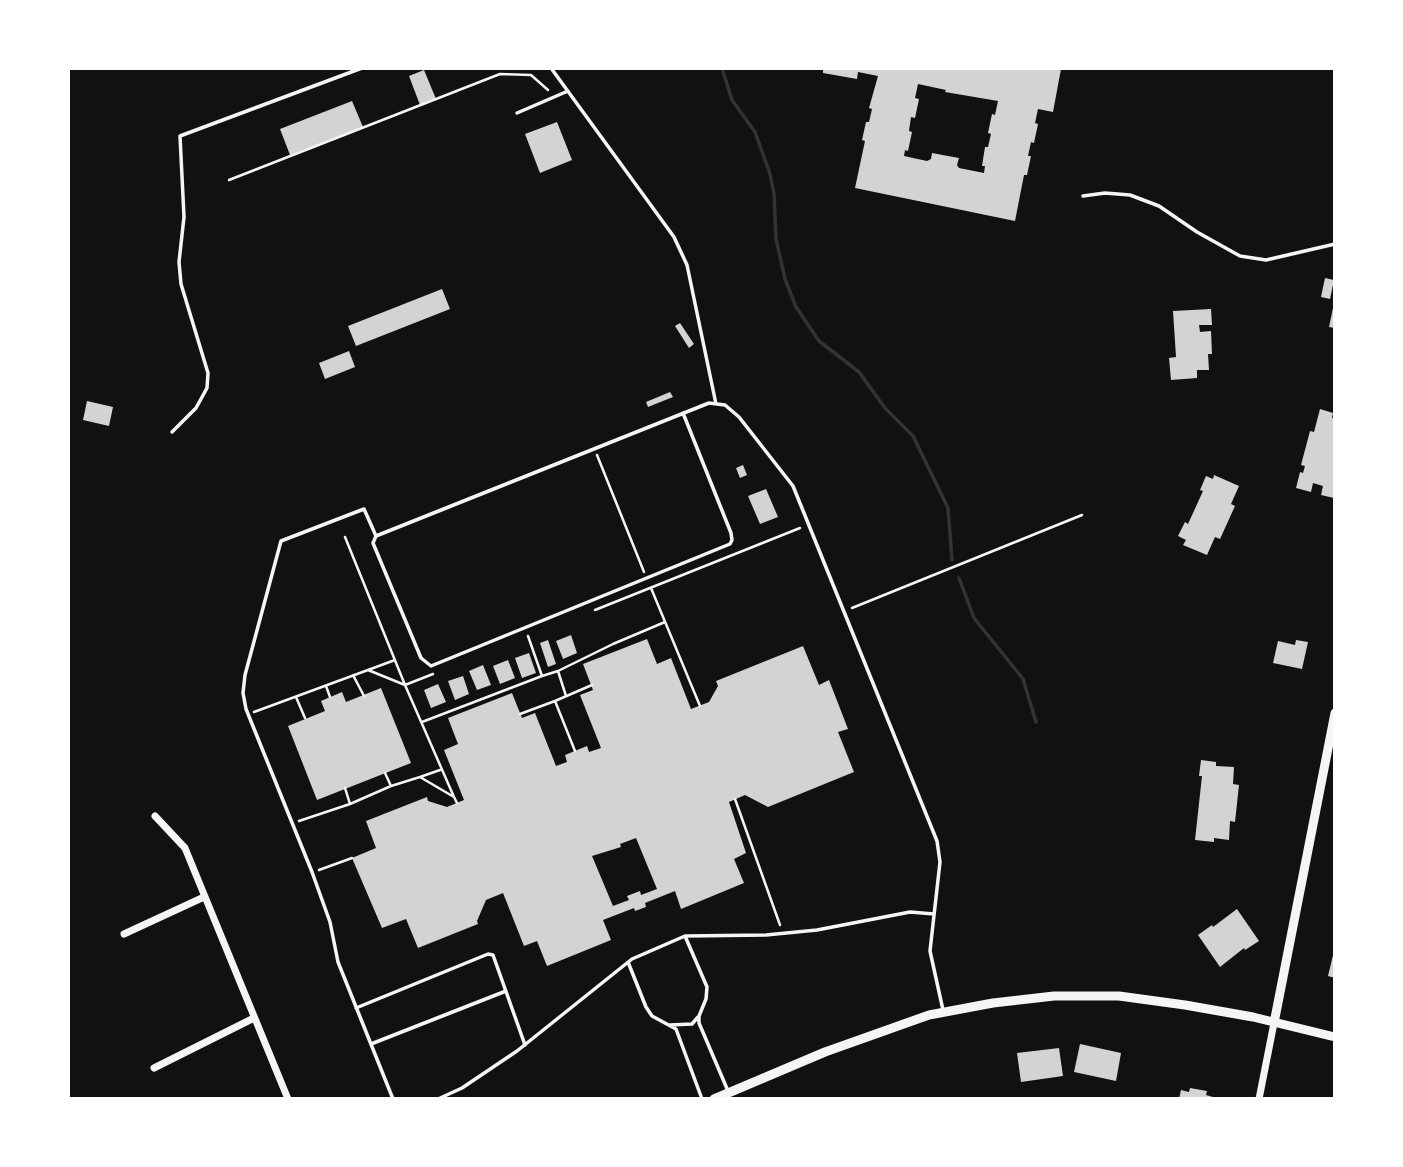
<!DOCTYPE html>
<html>
<head>
<meta charset="utf-8">
<style>
  body { margin:0 }
  #map { position:relative; width:1403px; height:1167px; overflow:hidden; background:#111; font-family:"Noto Sans",sans-serif }
  canvas { display:block }
  .frame { position:absolute; inset:0; border:70px solid #fff; pointer-events:none }
</style>
</head>
<body>
<div id="map">
<canvas width="1403" height="1167"></canvas>
<div class="frame"></div>
</div>
<script>
const context = document.querySelector('canvas').getContext('2d');
context.lineJoin = 'round';
function toPath(rows) {
  const path = new Path2D();
  for (const r of rows) {
    path.moveTo(r[0], r[1]);
    for (let i = 2; i < r.length; i += 2) path.lineTo(r[i], r[i + 1]);
  }
  return path;
}
function stroke(path, color, width, dash) {
  context.strokeStyle = color;
  context.lineWidth = width;
  context.lineCap = dash ? 'butt' : 'round';
  context.setLineDash(dash || []);
  context.stroke(path);
}
function paint(path, color) {
  context.fillStyle = color;
  context.fill(path, 'evenodd');
}
stroke(toPath([
  [722,68,732,100,755,132,770,174,774,194,776,239,785,279,796,307,819,341,859,372,885,408,913,436,948,508,952,560],
  [959,578,974,618,1023,679,1036,722]
]), '#333', 3.5);
paint(toPath([
  [823,68,1061,69,1053,112,1038,109,1035,123,1038,124,1034,143,1031,142,1028,156,1031,156,1027,175,1024,175,1015,221,855,188,865,141,862,140,866,122,869,122,872,109,869,108,878,76,858,72,857,79,823,73],
  [918,84,946,90,945,92,998,101,995,115,992,114,988,133,991,134,988,147,985,147,982,166,985,166,984,173,959,168,957,165,959,158,932,153,931,159,927,161,904,156,905,150,908,151,912,132,909,131,911,117,915,118,919,99,915,98],
  [424,70,436,99,420,105,409,76],
  [352,101,363,127,290,155,280,129],
  [557,122,572,160,540,173,525,134],
  [1325,278,1334,280,1330,299,1321,297],
  [442,289,450,309,356,346,348,326],
  [1333,308,1335,308,1335,328,1329,327],
  [1211,309,1212,325,1199,325,1200,332,1211,331,1212,354,1208,354,1209,370,1197,370,1197,378,1171,380,1169,358,1176,357,1173,311],
  [680,323,694,344,689,348,675,326],
  [349,351,355,367,325,379,319,363],
  [670,392,673,397,648,407,646,402],
  [87,401,113,407,109,426,83,420],
  [1320,409,1333,413,1332,418,1335,419,1334,498,1321,495,1323,486,1313,483,1311,492,1296,488,1300,472,1303,473,1305,466,1301,465,1310,431,1314,432],
  [743,465,747,475,740,478,736,468],
  [1214,475,1239,486,1231,504,1235,506,1220,539,1215,537,1207,555,1183,545,1186,540,1178,536,1185,522,1188,524,1203,491,1200,490,1206,476,1213,479],
  [766,489,778,517,760,524,748,496],
  [571,635,577,653,563,659,556,641],
  [647,639,657,664,671,658,691,709,709,702,718,686,716,681,803,646,819,685,829,680,848,729,838,732,854,772,768,807,745,795,729,802,746,853,734,859,744,883,681,909,675,891,645,903,646,907,635,911,634,908,603,920,611,940,547,966,537,941,524,946,503,893,486,900,477,921,478,924,418,948,406,919,382,928,352,858,376,848,366,821,427,797,428,801,447,807,464,800,444,750,458,744,448,718,512,693,522,718,535,713,556,766,567,762,565,755,587,746,589,752,601,748,580,695,593,690,583,664],
  [636,838,657,889,641,895,640,891,627,896,629,900,613,906,592,856,621,847,620,844],
  [548,640,556,664,548,667,540,643],
  [1296,640,1308,642,1302,669,1273,663,1278,641,1295,645],
  [529,653,536,673,522,678,515,658],
  [508,660,515,678,500,684,493,666],
  [483,665,491,685,477,690,469,671],
  [463,676,469,694,455,700,448,681],
  [438,684,446,702,431,708,424,690],
  [381,688,411,763,317,800,288,726,325,711,321,701,342,692,346,702],
  [1201,760,1216,762,1216,766,1234,767,1233,784,1239,785,1235,822,1230,821,1229,840,1214,838,1214,842,1195,840,1202,776,1199,776],
  [1237,909,1259,941,1245,950,1244,948,1220,967,1198,935,1212,925,1213,927],
  [1334,951,1335,952,1335,978,1328,976],
  [1080,1044,1121,1053,1116,1081,1074,1072],
  [1059,1048,1063,1076,1021,1082,1017,1053],
  [1190,1088,1207,1091,1206,1095,1220,1099,1179,1099,1181,1090,1189,1092]
]), '#d3d3d3');
stroke(toPath([
  [229,180,500,74,531,75,548,90],
  [597,455,644,572],
  [345,537,405,685,433,674],
  [651,588,700,706],
  [852,608,1082,515],
  [595,610,800,528],
  [528,636,542,676,558,671,566,696],
  [368,670,395,660],
  [558,671,613,644,665,622],
  [353,675,364,696],
  [326,686,330,697],
  [296,697,305,718],
  [555,701,592,685],
  [254,712,368,670,405,685,454,797],
  [520,714,555,701,575,751],
  [422,722,542,676],
  [385,773,391,786,420,777,454,797,457,803],
  [420,777,440,770],
  [345,788,350,804],
  [735,799,780,925],
  [299,821,350,804,391,786],
  [319,870,352,858]
]), '#f5f5f5', 2.5);
stroke(toPath([
  [551,68,674,237,687,265,716,404],
  [517,113,568,91],
  [1083,196,1105,193,1130,195,1159,206,1197,232,1240,256,1266,260,1335,244],
  [172,432,196,408,207,388,208,373,181,284,179,262,184,217,180,136,362,68],
  [376,536,373,543,421,658,431,666,730,544,732,540,731,533,683,413],
  [685,936,707,987,706,999,699,1016,699,1023,728,1091],
  [628,962,646,1007,652,1016,676,1029,702,1099],
  [356,1008,488,954,493,955,525,1045],
  [670,1025,692,1024,698,1017],
  [371,1044,506,991],
  [393,1099,338,962,330,922,312,872,246,709,243,693,245,675,281,541,364,509,376,536,709,403,725,405,739,417,793,486,937,841,940,862,930,951,943,1010],
  [438,1099,462,1088,517,1051,632,959,685,936,766,935,817,930,910,912,934,914]
]), '#f5f5f5', 3.5);
stroke(toPath([
  [155,816,185,848,288,1099],
  [124,934,204,897],
  [154,1068,254,1018],
  [1259,1099,1274,1023]
]), '#f5f5f5', 7);
stroke(toPath([
  [1274,1023,1335,713],
  [714,1099,825,1052,929,1015,993,1003,1054,996,1119,996,1185,1005,1253,1017,1335,1037]
]), '#f5f5f5', 9);
</script>
</body>
</html>
